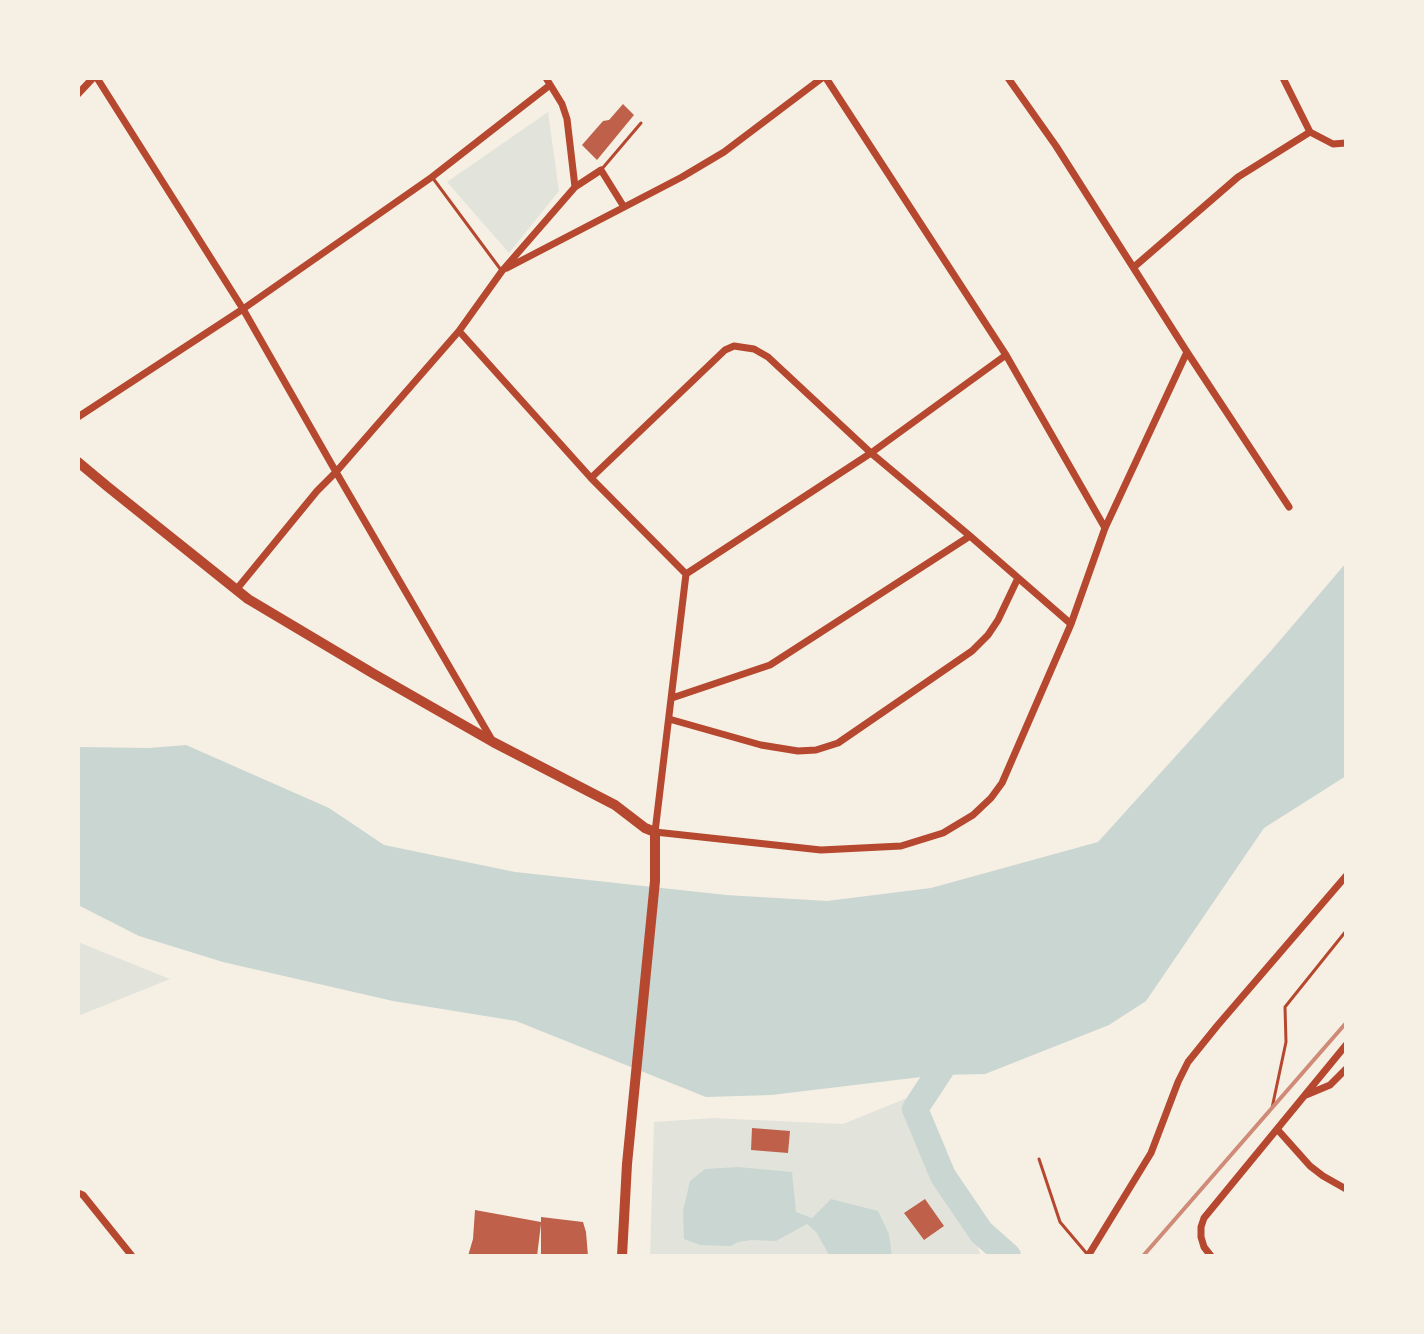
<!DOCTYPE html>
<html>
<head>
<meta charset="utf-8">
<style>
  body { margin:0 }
  #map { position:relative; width:1424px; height:1334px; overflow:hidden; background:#f6efe4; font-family:"Work Sans",sans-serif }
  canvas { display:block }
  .frame { position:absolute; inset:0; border:80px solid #f6efe4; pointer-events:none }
</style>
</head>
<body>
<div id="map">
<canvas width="1424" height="1334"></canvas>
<div class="frame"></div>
</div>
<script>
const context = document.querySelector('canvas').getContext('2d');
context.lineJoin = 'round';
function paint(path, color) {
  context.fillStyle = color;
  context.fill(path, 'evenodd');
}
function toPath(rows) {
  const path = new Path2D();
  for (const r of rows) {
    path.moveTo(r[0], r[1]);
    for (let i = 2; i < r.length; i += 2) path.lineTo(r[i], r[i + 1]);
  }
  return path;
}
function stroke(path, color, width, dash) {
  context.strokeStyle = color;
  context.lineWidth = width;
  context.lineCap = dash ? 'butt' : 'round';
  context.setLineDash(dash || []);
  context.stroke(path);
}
paint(toPath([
  [548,112,559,191,509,253,447,182],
  [78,942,170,979,78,1016],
  [907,1098,932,1150,956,1184,981,1256,650,1256,654,1122,713,1118,843,1124]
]), '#e2e4dc');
paint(toPath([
  [1346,563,1346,776,1264,828,1146,1001,1109,1025,985,1074,938,1075,771,1095,706,1097,516,1021,393,1001,223,962,139,936,78,905,78,747,149,748,186,745,329,808,384,845,515,872,726,895,827,901,931,888,1098,842,1270,652],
  [738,1167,792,1172,796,1212,812,1218,831,1199,878,1211,889,1234,892,1256,830,1256,816,1232,807,1224,776,1241,751,1240,738,1242,731,1246,700,1245,684,1239,683,1211,690,1181,705,1169]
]), '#c9d6d2');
stroke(toPath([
  [957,1045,915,1109,943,1176,981,1232,1008,1256]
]), '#c9d6d2', 26);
paint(toPath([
  [623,104,634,115,597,160,582,145,603,121,609,120],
  [752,1128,790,1131,788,1153,751,1150],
  [925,1199,944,1226,924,1240,904,1213],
  [475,1210,541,1222,541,1217,583,1222,586,1232,588,1256,541,1256,541,1224,537,1256,468,1256,473,1239]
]), '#bf614a');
stroke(toPath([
  [1272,1108,1286,1042,1285,1007,1346,931]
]), '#b5482f', 3);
stroke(toPath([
  [601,170,641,123],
  [432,177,501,270],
  [1039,1159,1060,1222,1088,1255]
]), '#b5482f', 3);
stroke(toPath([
  [97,78,243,309,336,472,492,740],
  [546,78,562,104,567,119,575,187],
  [826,78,1006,355,1105,528],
  [1008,78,1056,146,1187,352,1289,507],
  [1283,78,1310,132],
  [78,94,93,78],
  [1310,132,1333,144,1346,143],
  [1134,267,1238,177,1310,132],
  [507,268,682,177,724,152,822,78],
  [459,331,591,478,686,574],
  [78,417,243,309,432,177,550,85],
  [591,478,725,350,734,346,754,349,768,357,871,453,970,536,1071,624],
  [686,574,655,832,821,850,901,846,943,833,973,815,991,798,1002,783,1071,624,1105,528,1187,352],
  [686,574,871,453,1006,355],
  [236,590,317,491,336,472,459,331,502,271,575,187,601,170,624,207],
  [672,698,770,665,970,536],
  [669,719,761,745,798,751,816,750,838,743,972,651,988,635,998,620,1018,578],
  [1306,1095,1330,1085,1346,1069],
  [1277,1129,1310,1166,1323,1176,1346,1189],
  [78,1193,83,1195,132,1256],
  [1088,1256,1151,1153,1178,1082,1188,1062,1217,1026,1346,876],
  [1211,1256,1204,1247,1201,1237,1201,1227,1204,1218,1346,1045]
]), '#b5482f', 7);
stroke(toPath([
  [78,462,108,487,248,599,374,674,493,742,615,805,645,828,655,832,655,881,627,1164,622,1256]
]), '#b5482f', 10);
stroke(toPath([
  [1143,1256,1346,1023]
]), '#cf8b77', 4);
</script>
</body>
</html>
